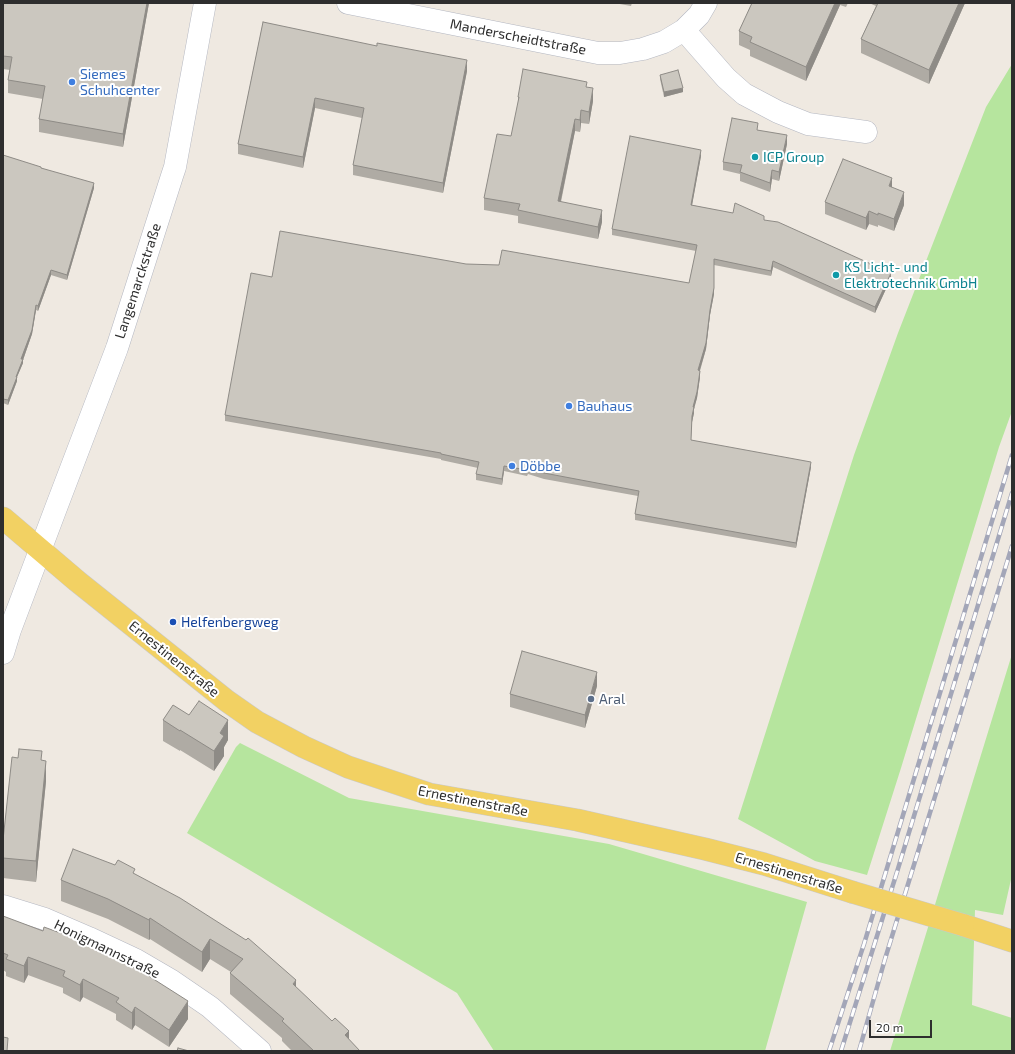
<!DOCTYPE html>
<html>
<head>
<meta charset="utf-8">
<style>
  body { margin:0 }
  #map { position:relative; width:1015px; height:1054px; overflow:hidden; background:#efe9e1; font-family:"Exo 2",sans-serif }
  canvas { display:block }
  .frame { position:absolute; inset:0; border:4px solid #2e2e2e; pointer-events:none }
  .scale { position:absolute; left:869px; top:1020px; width:63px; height:18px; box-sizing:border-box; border:2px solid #2e2e2e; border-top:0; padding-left:5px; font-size:12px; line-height:14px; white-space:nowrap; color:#2e2e2e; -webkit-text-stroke:3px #fff; paint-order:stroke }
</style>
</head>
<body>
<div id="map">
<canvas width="1015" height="1054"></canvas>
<div class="frame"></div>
<div class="scale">20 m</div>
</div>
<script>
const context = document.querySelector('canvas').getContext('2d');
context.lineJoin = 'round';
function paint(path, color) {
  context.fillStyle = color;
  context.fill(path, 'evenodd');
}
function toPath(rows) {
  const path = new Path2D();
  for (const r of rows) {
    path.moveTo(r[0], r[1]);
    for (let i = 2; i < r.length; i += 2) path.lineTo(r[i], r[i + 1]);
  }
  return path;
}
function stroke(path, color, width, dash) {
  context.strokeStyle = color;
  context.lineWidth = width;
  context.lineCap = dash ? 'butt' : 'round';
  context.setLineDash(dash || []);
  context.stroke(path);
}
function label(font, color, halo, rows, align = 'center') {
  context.font = font + ' "Exo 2",sans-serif';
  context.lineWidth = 4;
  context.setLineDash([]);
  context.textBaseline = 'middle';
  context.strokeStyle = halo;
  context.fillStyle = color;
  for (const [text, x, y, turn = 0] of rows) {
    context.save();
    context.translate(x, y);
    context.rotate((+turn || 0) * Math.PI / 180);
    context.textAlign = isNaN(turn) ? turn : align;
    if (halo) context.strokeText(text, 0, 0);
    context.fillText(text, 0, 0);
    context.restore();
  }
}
paint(toPath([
  [1012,64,1012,411,999,447,901,768,867,875,815,861,738,819,854,455,898,333,986,107],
  [1012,654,1012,875,1003,915,975,910,972,1005,1012,1018,1012,1051,890,1051],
  [240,743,349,798,609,844,807,902,765,1051,494,1051,457,993,187,833,236,747]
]), '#b6e59e');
const minor = toPath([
  [348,3,598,53,620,53,643,49,664,42,684,30,699,15,706,3],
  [684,30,726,78,744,94,778,112,808,124,866,132],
  [3,653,10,630,56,508,117,348,172,176,175,167,205,3],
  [3,906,45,919,89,938,136,960,172,981,210,1007,260,1051]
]);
const major = toPath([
  [3,518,77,581,227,701,257,722,304,747,348,767,429,794,577,820,705,849,764,864,852,892],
  [963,925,1012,941]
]);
stroke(minor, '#b4b7c1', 23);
stroke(major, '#c9c9c9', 23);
stroke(minor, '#fff', 22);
stroke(major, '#f2d163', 22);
const rail = toPath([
  [829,1051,864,944,1012,455],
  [841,1051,897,872,1012,493],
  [859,1051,885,959,1012,546]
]);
stroke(rail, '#a3a6b8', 4.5);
stroke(rail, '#fff', 3, [9]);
const majorBridge = toPath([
  [852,892,963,925]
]);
stroke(majorBridge, '#c9c9c9', 23, []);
stroke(majorBridge, '#f2d163', 22);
paint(toPath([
  [3,3,149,3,123,147,39,132,39,119,43,99,8,93,8,80,10,70,3,69],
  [614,3,632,3,631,6],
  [752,3,848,3,846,7,840,5,806,81,750,56,750,50,739,45,739,31],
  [869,3,965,3,929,84,861,53,861,39,876,6],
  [263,22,467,71,443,193,353,175,353,165,362,118,315,108,303,168,238,154,238,144],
  [660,75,683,92,664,97,660,79],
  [587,87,593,101,589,124,581,123,580,132,575,131,561,202,602,222,598,239,518,223,518,216,484,210,484,198,511,136,518,106,518,97],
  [758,130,787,144,779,181,772,179,770,192,740,181,740,174,723,170,723,162],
  [3,155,41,168,94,188,67,280,51,275,38,311,36,310,32,334,23,360,23,363,17,377,17,381,8,405,3,403],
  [701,156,692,205,764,220,891,278,875,313,773,267,771,276,714,265,714,294,710,315,706,349,700,371,700,377,697,398,694,407,694,413,692,422,691,440,811,467,796,548,635,520,635,514,638,496,544,479,528,474,527,476,504,471,502,485,476,480,476,474,478,468,441,460,441,459,225,421,225,415,272,277,466,264,689,283,696,251,612,235,612,229],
  [892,188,904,205,894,231,878,225,878,227,869,224,866,230,825,214,825,202],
  [597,686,585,728,510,707,510,694],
  [163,720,228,740,224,747,224,756,214,771,180,750,180,751,163,741],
  [42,760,46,781,36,882,3,878,3,840],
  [115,865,135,874,296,987,360,1051,292,1051,282,1041,282,1038,230,994,230,973,231,972,210,959,202,972,150,939,149,940,108,919,61,901,61,880],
  [3,916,188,1019,169,1047,135,1025,132,1030,116,1020,116,1014,83,997,80,1002,63,993,63,988,28,975,24,983,6,976,6,972,3,970]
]), '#afaba4');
paint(toPath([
  [147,3,149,3,123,147,123,134],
  [835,3,840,3,840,5,806,81,806,67],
  [959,3,965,3,929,84,929,70],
  [467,60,467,71,443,193,443,183],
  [593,88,593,101,589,124,589,112],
  [683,88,683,92,664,97,664,92],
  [315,98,315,108,303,168,303,157],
  [581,110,581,123,580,132,580,120],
  [575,119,575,131,558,214,558,201],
  [787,135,787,144,779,181,779,172],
  [701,150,701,156,691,211,691,205],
  [772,170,772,179,770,192,770,183],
  [892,178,892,190,889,186],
  [94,183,94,188,67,280,67,275],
  [904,192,904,205,894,231,894,219],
  [602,210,602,222,598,239,598,227],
  [869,211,869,224,866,230,866,218],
  [714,259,714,294,710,315,706,349,698,376,698,370],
  [773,261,773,267,771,276,771,271],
  [51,270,51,275,38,311,38,306],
  [891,273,891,278,875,313,875,307],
  [36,305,36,310,32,334,23,360,23,363,17,377,17,381,8,405,8,400,21,359],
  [700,371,700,377,697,398,693,413,693,407],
  [694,407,694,413,692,422,692,416],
  [811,462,811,467,796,548,796,543],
  [504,466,504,471,502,485,502,479],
  [597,672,597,686,585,728,585,715],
  [228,720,228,740,224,747,224,756,214,771,214,751,220,733],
  [46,761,46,781,36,882,36,861],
  [150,918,150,939,149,940,149,920],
  [210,939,210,959,202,972,202,952],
  [28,957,28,975,24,983,24,966],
  [83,979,83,997,80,1002,80,985],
  [296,980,296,1000,293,984],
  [188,1001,188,1019,169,1047,169,1030],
  [135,1007,135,1025,132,1030,132,1013],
  [349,1031,349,1051,345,1035]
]), '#8e8b86');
const building = toPath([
  [3,3,147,3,123,134,39,119,45,86,8,80,12,57,3,56,3,3],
  [752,3,835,3,806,67,750,42,752,37,739,31,752,3],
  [878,3,959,3,929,70,861,39,878,3],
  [263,22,377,46,377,43,467,60,443,183,353,165,364,108,315,98,303,157,238,144,263,22],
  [523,69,587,82,586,87,593,88,589,112,581,110,580,120,575,119,558,201,602,210,598,227,518,210,520,204,484,198,497,134,511,136,519,97,518,97,523,69],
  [678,70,683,88,664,92,660,75,678,70],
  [732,118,758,123,757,130,787,135,779,172,772,170,770,183,740,172,742,165,723,162,732,118],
  [630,136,701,150,691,205,733,213,735,203,764,216,764,220,778,222,891,273,875,307,773,261,771,271,714,259,714,288,710,310,706,343,698,370,700,371,697,392,693,407,694,407,692,416,691,440,811,462,796,543,635,514,639,491,544,473,528,468,527,470,504,466,502,479,476,474,479,462,441,454,441,453,225,415,251,273,272,277,280,231,466,264,499,265,502,250,689,283,697,245,612,229,630,136],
  [3,155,41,167,41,168,94,183,67,275,51,270,38,306,36,305,32,330,21,359,23,359,16,377,17,377,8,400,3,399,3,155],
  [843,159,892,178,889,186,904,192,894,219,878,213,878,215,869,211,866,218,825,202,843,159],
  [522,651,597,672,585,715,510,694,522,651],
  [199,701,228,720,220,733,224,736,214,751,180,730,180,731,163,720,173,705,189,715,199,701],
  [19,749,42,751,41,760,46,761,36,861,3,858,3,840,12,757,18,758,19,749],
  [73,849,115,865,118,860,135,869,133,873,180,898,246,940,248,938,296,980,293,984,332,1021,335,1018,349,1031,345,1035,360,1051,314,1051,282,1021,284,1019,230,973,243,959,210,939,202,952,150,918,149,920,108,899,61,880,73,849],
  [3,916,43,931,44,927,85,942,144,973,188,1001,169,1030,135,1007,132,1013,116,1002,119,998,83,979,80,985,63,976,65,971,28,957,24,966,6,959,8,955,3,953,3,916],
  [3,1037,8,1038,7,1051,3,1051,3,1037],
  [178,1048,189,1051,177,1051,178,1048]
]);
paint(building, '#cbc7bf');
stroke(building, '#8e8b86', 1);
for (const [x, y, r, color] of [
  [72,82,4,"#3f7fe0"],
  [755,157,4,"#0f9aa8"],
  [836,275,4,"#0f9aa8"],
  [569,406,4,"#3f7fe0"],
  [512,466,4,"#3f7fe0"],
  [173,622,4,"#1a4fb4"],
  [591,699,4,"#5c6f8a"]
]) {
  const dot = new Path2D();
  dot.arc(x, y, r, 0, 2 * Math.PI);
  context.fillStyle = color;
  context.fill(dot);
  stroke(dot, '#fff', 1.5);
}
label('14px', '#2e2e2e', '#fff', [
  ["Manderscheidtstraße",518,37,11],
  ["Langemarckstraße",138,281,-72],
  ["Ernestinenstraße",174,659,39],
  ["Ernestinenstraße",473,801,11],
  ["Ernestinenstraße",789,873,17],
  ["Honigmannstraße",107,949,26]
]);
label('14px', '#366cbe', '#fff', [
  ["Siemes",80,74],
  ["Schuhcenter",80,90],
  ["Bauhaus",577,406],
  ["Döbbe",520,466]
], 'left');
label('14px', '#0d838f', '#fff', [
  ["ICP Group",763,157],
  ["KS Licht- und",844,267],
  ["Elektrotechnik GmbH",844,283]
], 'left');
label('14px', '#164399', '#fff', [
  ["Helfenbergweg",181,622]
], 'left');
label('14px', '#4e5e75', '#fff', [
  ["Aral",599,699]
], 'left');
</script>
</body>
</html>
